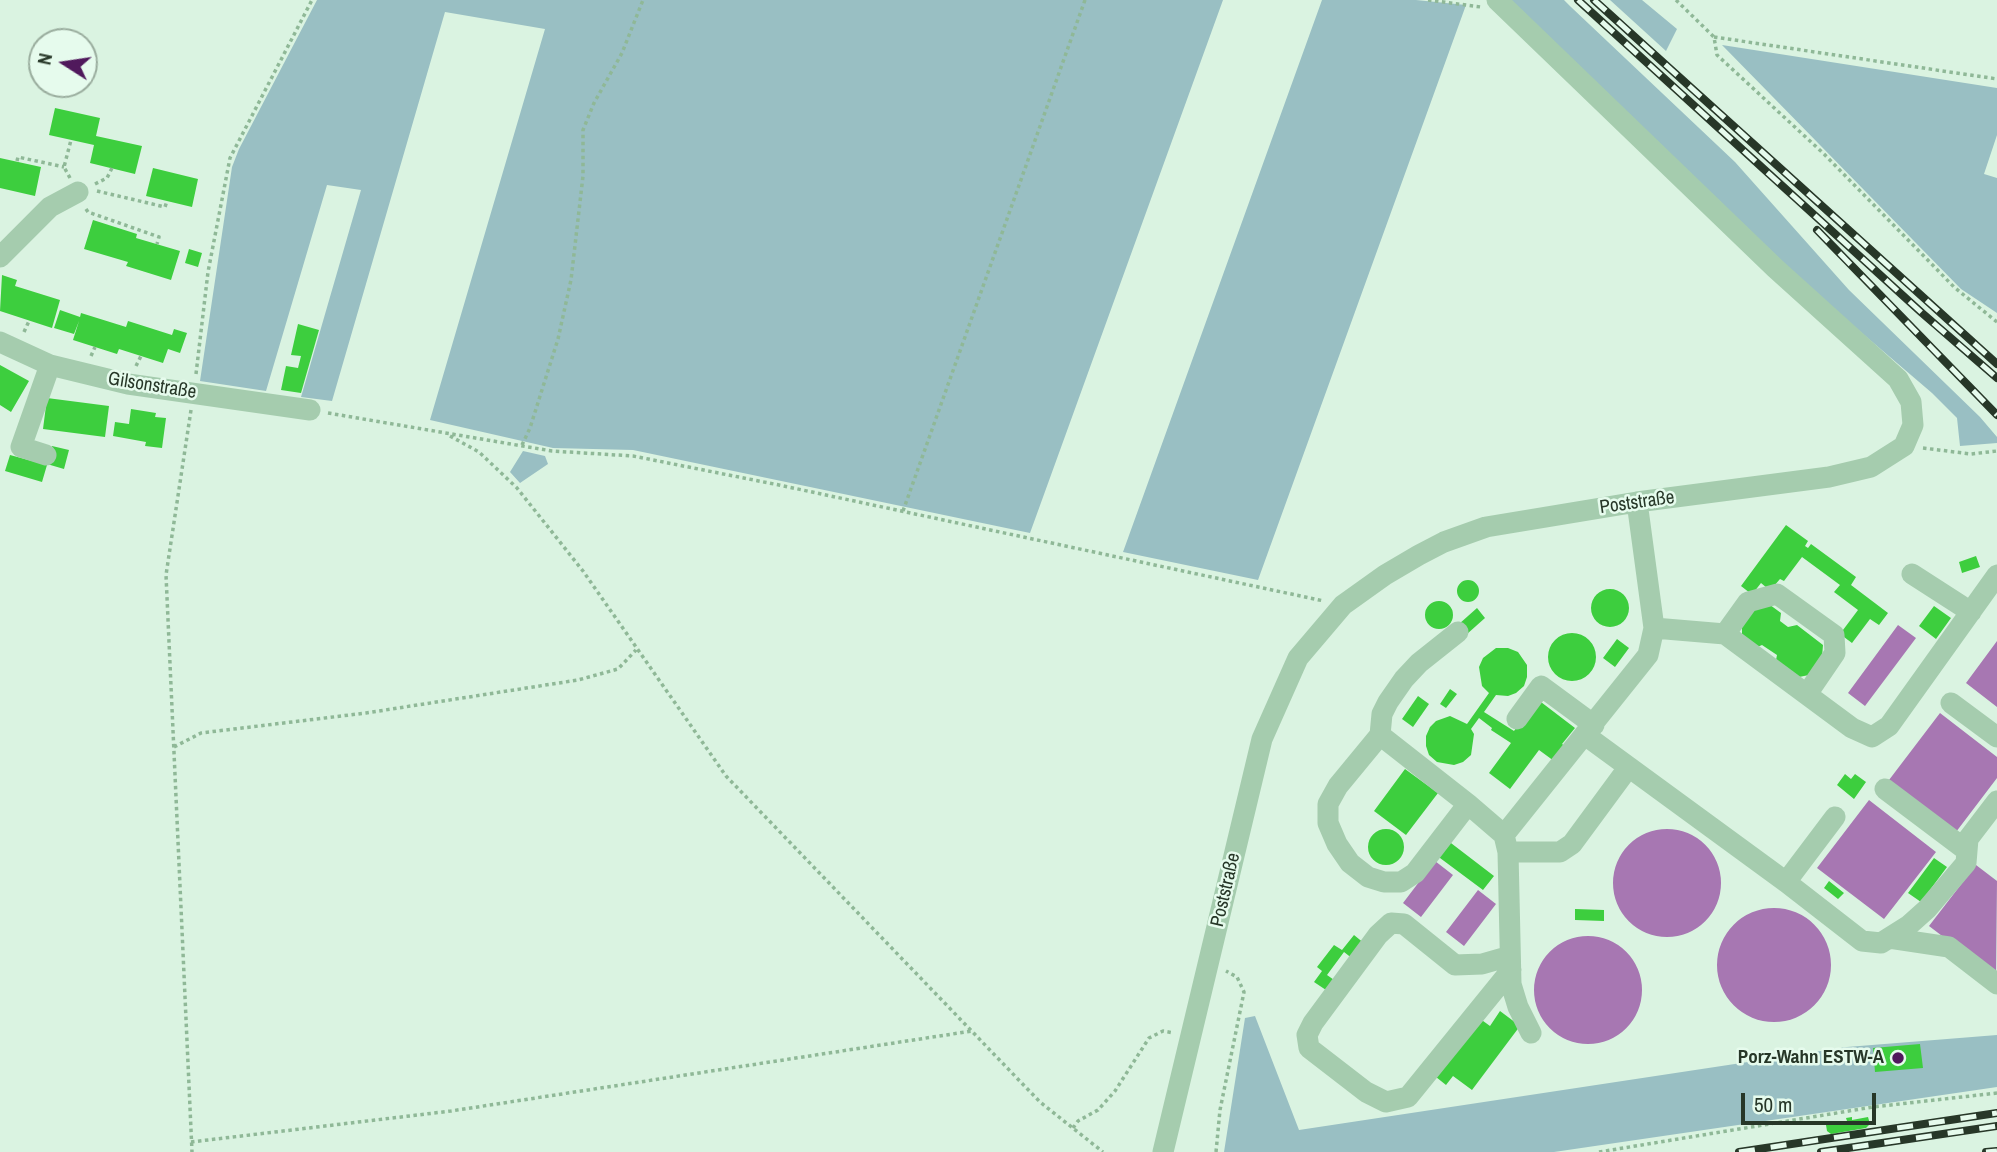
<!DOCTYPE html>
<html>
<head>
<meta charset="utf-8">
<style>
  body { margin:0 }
  #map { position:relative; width:1997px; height:1152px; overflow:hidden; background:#daf3e1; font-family:"Archivo Narrow",sans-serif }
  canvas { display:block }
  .north { position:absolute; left:28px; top:28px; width:70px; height:70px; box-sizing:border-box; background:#e6fbed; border:2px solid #9aad9e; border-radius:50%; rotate:282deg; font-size:19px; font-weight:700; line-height:28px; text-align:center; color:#273728 }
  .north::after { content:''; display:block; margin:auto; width:24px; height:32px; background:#50195c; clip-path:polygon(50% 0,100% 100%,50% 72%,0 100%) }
  .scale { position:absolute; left:1741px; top:1093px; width:135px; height:32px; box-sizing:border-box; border:4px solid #273728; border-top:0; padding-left:9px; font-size:21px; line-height:24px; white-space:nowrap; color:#273728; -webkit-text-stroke:5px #e6fbed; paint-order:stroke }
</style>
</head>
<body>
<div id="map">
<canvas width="1997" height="1152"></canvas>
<div class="north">N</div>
<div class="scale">50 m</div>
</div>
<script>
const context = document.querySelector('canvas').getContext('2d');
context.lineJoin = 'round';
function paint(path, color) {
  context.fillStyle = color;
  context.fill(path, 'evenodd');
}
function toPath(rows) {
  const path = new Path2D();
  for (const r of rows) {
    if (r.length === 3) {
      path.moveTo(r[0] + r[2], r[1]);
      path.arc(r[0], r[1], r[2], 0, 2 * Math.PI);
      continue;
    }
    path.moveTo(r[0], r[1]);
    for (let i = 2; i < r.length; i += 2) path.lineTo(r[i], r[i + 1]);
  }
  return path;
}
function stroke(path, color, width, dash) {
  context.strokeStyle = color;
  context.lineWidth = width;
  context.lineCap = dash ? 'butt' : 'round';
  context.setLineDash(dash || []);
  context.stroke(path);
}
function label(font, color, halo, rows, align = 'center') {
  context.font = font + ' "Archivo Narrow",sans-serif';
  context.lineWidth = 5;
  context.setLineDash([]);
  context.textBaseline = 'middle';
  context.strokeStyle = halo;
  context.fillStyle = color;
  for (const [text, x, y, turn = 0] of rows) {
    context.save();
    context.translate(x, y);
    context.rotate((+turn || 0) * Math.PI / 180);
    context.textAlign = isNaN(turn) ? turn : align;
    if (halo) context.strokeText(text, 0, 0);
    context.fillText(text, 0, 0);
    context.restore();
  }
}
paint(toPath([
  [317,0,1223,0,1030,533,633,450,553,448,430,420,545,29,445,12,332,401,301,397,361,190,327,185,266,391,200,381,232,167,239,149],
  [1322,0,1416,0,1466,5,1258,580,1123,552],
  [1511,0,1564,0,1571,7,1735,162,1849,290,1980,417,1997,437,1997,443,1960,446,1957,418,1932,393,1815,293],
  [1610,0,1642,0,1677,29,1666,51],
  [1722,45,1997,88,1997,135,1984,174,1997,178,1997,313,1961,289],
  [523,451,545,456,548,464,520,483,510,472],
  [1255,1016,1299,1130,1847,1047,1997,1035,1997,1087,1554,1152,1224,1152,1245,1018]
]), '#99bfc3');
paint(toPath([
  [1898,625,1916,638,1865,706,1848,693],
  [1997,641,1997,707,1966,683],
  [1940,713,1997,757,1997,778,1956,832,1889,780],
  [1869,800,1936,852,1884,919,1817,868],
  [1667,883,54],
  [1435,861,1453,875,1421,917,1403,903],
  [1976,865,1997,881,1996,977,1929,926],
  [1478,890,1496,904,1464,946,1446,932],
  [1774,965,57],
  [1588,990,54]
]), '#a777b2');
paint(toPath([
  [55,108,100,118,96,136,142,146,135,174,90,163,94,145,49,135],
  [0,158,41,167,35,196,0,188],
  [153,168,198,179,192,207,146,196],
  [93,220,137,234,136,238,180,251,171,280,126,266,128,262,84,249],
  [189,249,202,253,198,267,185,263],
  [2,275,17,280,15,286,60,300,52,328,0,311],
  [60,310,80,317,81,313,126,327,128,321,172,335,174,329,187,333,180,353,168,349,163,363,119,349,117,354,73,340,79,321,74,334,54,328],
  [298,324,319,330,301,393,281,390,286,366,298,368,301,356,291,355],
  [0,365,29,381,11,412,0,405],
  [47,398,109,406,105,437,43,429],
  [131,409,156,413,155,417,166,418,162,448,145,446,146,442,113,436,115,422,129,424],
  [52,446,69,450,64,469,47,464],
  [10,455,47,465,42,482,5,471],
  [1786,525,1808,541,1805,546,1808,548,1811,544,1856,577,1851,585,1888,613,1879,625,1870,619,1852,643,1840,634,1858,610,1834,592,1840,585,1802,557,1784,581,1780,579,1774,586,1767,588,1761,583,1754,592,1750,593,1741,586],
  [1976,556,1980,567,1962,573,1959,562],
  [1468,591,11],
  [1610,608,19],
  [1439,615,14],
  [1766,602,1781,613,1780,621,1788,627,1797,625,1823,645,1822,657,1809,675,1799,677,1776,660,1777,655,1762,645,1755,648,1742,635,1742,624,1755,607],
  [1934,606,1951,618,1936,639,1919,626],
  [1477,608,1485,618,1467,634,1459,624],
  [1572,657,24],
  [1617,639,1629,648,1615,667,1603,658],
  [1496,648,1508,648,1518,652,1527,665,1527,677,1524,686,1516,693,1508,696,1496,695,1484,712,1514,731,1537,699,1575,728,1562,744,1565,746,1554,761,1539,750,1510,789,1489,773,1511,743,1491,730,1492,728,1479,718,1471,729,1474,734,1471,755,1463,762,1454,765,1437,762,1429,755,1426,746,1426,736,1430,727,1436,721,1450,716,1467,724,1489,693,1482,686,1479,667,1483,658],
  [1450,689,1457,694,1446,708,1440,704],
  [1418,696,1429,704,1413,727,1402,719],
  [1405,769,1438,793,1406,835,1374,811],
  [1845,774,1851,779,1855,774,1866,782,1854,799,1837,785],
  [1386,847,18],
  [1447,840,1494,876,1483,890,1436,855],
  [1934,858,1947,867,1921,902,1908,893],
  [1829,881,1844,893,1838,899,1824,888],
  [1575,909,1604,910,1604,921,1575,920],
  [1354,935,1365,944,1353,959,1344,952,1327,975,1337,982,1329,992,1314,982,1322,971,1317,967,1334,945,1342,950],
  [1500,1011,1520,1026,1472,1090,1453,1076,1446,1085,1436,1077,1479,1018,1490,1026],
  [1920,1044,1923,1068,1875,1072,1873,1048],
  [1852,1117,1852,1120,1868,1117,1870,1124,1866,1128,1831,1134,1827,1131,1826,1125,1847,1121,1846,1118]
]), '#3dce3e');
stroke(toPath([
  [1428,0,1481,7],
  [1676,0,1714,37,1717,55,1824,154,1954,287,1997,322],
  [1714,37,1997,79],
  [17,161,18,157,64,167],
  [70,178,64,167,71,140],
  [95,184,107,178,112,168],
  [97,191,165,207,167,201],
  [86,209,88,212,159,237,157,244],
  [24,332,29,321],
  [91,356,95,347],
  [136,366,141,356],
  [196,374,208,272,230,158,312,0],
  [191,410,166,575,192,1152],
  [328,413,552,451,633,456,779,485,1324,601],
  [450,436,479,452,517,488,583,571,726,776,1040,1102,1103,1152],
  [522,445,530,428,558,339,571,280,583,176,583,130,594,103,622,53,643,0],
  [1923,448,1971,454,1997,451],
  [903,511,1085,0],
  [174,747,201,733,366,713,578,680,618,669,636,650],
  [1073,1128,1078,1121,1098,1110,1115,1091,1149,1038,1163,1031,1174,1033],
  [191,1142,451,1111,972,1031],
  [1216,1152,1220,1110,1244,992,1237,977,1226,971],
  [1599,1152,1873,1107,1997,1093]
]), '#8fb897', 3.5, [3.5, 3.5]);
stroke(toPath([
  [0,257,50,207,78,192],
  [0,342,50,365,128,384,310,410],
  [46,455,21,447,50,365],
  [1912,574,1971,612],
  [1654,628,1725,634,1852,728,1872,737,1889,726,1997,575],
  [1725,634,1748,602,1777,594,1834,635,1835,653,1807,694],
  [1951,703,1997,737],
  [1517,719,1541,686,1594,725],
  [1380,735,1382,714,1388,702,1404,679,1419,663,1458,632],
  [1585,735,1786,882,1862,941,1881,943,1908,926,1927,909,1966,863,1968,839,1997,801],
  [1885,789,1966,850],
  [1468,804,1380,735,1338,786,1328,804,1328,823,1337,844,1350,863,1368,877,1384,882,1401,882,1415,873,1468,804,1504,835],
  [1508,852,1560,852,1572,844,1628,768],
  [1786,882,1835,817],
  [1889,938,1949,947,1997,984],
  [1510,956,1482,964,1455,965,1404,924,1391,923,1378,935,1313,1023,1307,1035,1309,1048,1366,1092,1386,1102,1408,1097,1511,970],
  [1531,1033,1518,1007,1511,984,1508,852,1504,835,1648,655,1654,628,1637,502],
  [1163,1152,1262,739,1298,658,1343,605,1385,575,1419,555,1444,542,1486,527,1637,502,1829,477,1871,467,1904,446,1913,425,1911,402,1898,379,1775,268,1497,0]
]), '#a5ccae', 21);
const rail = toPath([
  [1578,0,1922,313,1997,378],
  [1594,0,1997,364],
  [1817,230,1997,415],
  [1739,1152,1997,1113],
  [1821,1152,1997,1126],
  [1986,1152,1997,1151]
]);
stroke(rail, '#273728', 8);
stroke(rail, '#e6fbed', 5, [16]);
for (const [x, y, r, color] of [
  [1898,1058,7,"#50195c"]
]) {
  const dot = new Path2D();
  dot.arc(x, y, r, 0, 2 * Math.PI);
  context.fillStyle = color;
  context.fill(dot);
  stroke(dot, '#e6fbed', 2.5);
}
label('19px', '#273728', '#e6fbed', [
  ["Gilsonstraße",152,386,9],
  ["Poststraße",1637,503,-8],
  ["Poststraße",1226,890,-77]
]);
label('bold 19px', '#273728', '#e6fbed', [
  ["Porz-Wahn ESTW-A",1884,1058]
], 'right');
</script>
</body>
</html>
